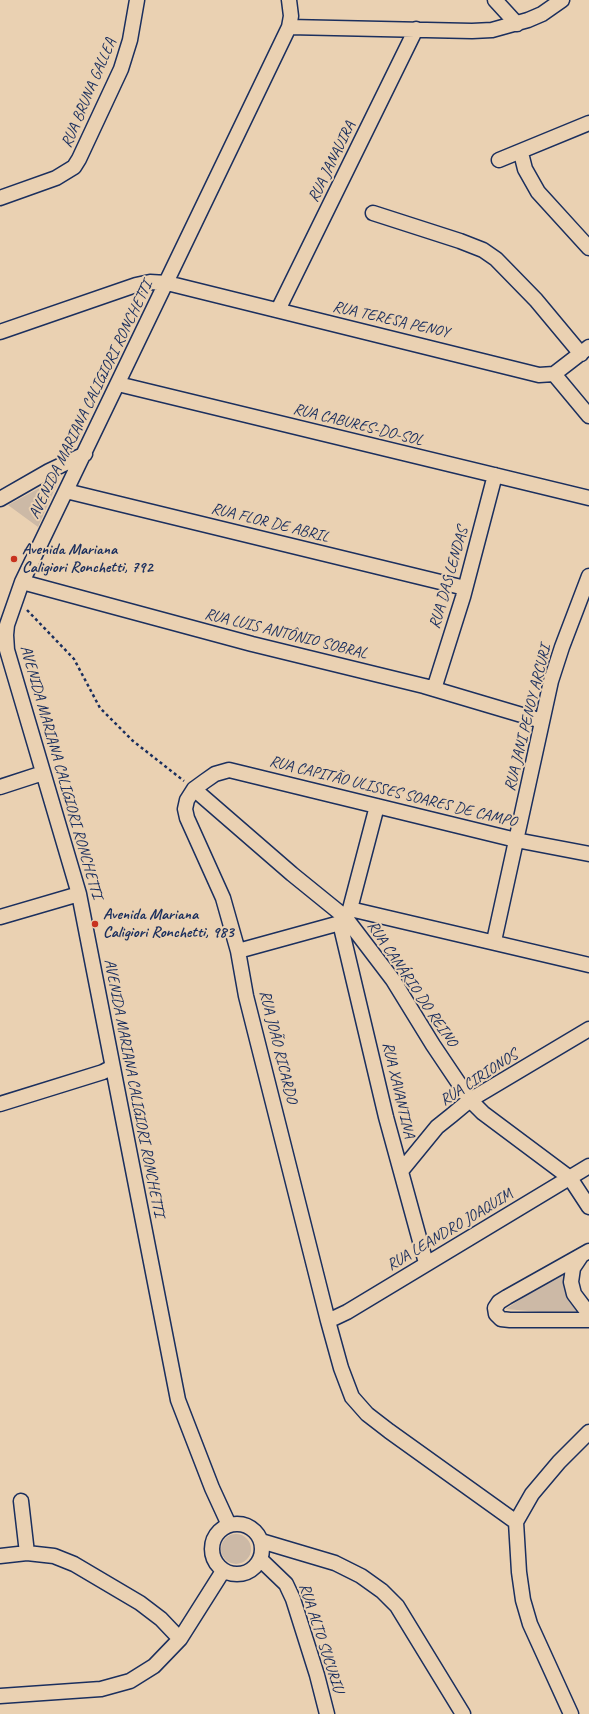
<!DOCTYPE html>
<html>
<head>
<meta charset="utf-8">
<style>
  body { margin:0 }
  canvas { display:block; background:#ead1b2 }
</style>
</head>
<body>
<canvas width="589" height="1714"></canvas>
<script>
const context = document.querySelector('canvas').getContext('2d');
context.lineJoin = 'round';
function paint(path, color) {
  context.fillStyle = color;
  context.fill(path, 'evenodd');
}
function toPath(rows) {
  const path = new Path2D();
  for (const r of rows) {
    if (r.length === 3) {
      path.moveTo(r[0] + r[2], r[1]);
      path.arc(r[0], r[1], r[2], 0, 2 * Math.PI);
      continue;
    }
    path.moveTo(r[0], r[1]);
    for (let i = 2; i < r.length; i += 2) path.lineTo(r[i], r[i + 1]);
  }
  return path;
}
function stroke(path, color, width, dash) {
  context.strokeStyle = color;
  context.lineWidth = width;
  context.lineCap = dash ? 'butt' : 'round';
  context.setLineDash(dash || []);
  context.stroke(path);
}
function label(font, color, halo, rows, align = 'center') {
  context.font = font + ' Caveat,sans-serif';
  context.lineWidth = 4;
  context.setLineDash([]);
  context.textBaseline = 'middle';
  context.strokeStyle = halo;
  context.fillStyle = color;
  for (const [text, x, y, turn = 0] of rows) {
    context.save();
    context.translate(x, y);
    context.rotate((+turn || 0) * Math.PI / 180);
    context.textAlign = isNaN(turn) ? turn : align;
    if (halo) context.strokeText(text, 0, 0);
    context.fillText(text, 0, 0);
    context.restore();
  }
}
paint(toPath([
  [60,477,38,527,8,505],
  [570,1266,585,1316,506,1309],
  [236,1549,15]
]), '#ccb9a6');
const minor = toPath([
  [495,0,517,24],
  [289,27,472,31,492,30,528,20,542,14,562,0],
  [521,153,525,169,538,192,589,248],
  [499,160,589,123],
  [0,198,56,178,74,167,79,159,121,69,130,40,137,0],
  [373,213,460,241,483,250,496,259,536,300,581,354],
  [278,310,416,29],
  [0,332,136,285,150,282,167,283,539,375,554,374,589,416],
  [554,374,589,347],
  [118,384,589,498],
  [66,491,465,588],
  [0,499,49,471,85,454],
  [22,582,252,644,424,686,542,721],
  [434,689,463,597,495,475],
  [0,787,43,773],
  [194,789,292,874,345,917,393,980,433,1045,470,1100,483,1113,570,1178,589,1207],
  [350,909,377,806],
  [0,917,79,894],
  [340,923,386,1117,426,1263],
  [494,941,551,681,562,647,589,576],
  [238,951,340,923,350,909,589,965],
  [0,1104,103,1072,112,1067],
  [401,1171,437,1127,452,1115,470,1100,589,1029],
  [589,1251,507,1297,499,1302,495,1308,496,1314,501,1319,510,1320,589,1320],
  [581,1256,573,1268,571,1282,574,1294,589,1314],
  [328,1321,347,1312,589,1166],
  [21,1501,27,1553],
  [516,1522,532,1494,559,1462,589,1432],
  [237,1549,25],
  [229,1525,212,1488,178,1400,79,894,7,650,6,635,7,625,22,582,289,27,291,16,289,0],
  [261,1541,335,1563,361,1576,382,1591,397,1606,463,1714],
  [0,1556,27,1553,54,1556,74,1564,140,1603,161,1619,180,1639],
  [260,1559,286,1584,293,1599,317,1675,327,1714],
  [0,1696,101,1689,130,1681,154,1666,180,1639,223,1571],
  [571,1714,530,1624,523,1600,519,1572,516,1522,389,1431,367,1414,352,1397,341,1368,328,1321,246,996,238,951,223,898,187,818,185,809,187,800,194,789,205,781,215,774,229,770,516,840,589,854]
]);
stroke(minor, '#1b2f5e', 17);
stroke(toPath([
  [27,610,74,659,100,708,133,741,184,781]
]), '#1b2f5e', 2.5, [3, 3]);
stroke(minor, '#ead1b2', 14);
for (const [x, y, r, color] of [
  [14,559,4,"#c8321e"],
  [95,924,4,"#c8321e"]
]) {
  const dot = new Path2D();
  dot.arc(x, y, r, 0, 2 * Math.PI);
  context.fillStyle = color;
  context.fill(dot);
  stroke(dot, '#ead1b2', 1.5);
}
label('16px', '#1b2f5e', '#ead1b2', [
  ["RUA BRUNA GALLEA",89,93,-67],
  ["RUA JANAUIRA",332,162,-64],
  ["RUA TERESA PENOY",391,320,13],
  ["AVENIDA MARIANA CALIGIORI RONCHETTI",91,400,-64],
  ["RUA CABURES-DO-SOL",358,425,14],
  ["RUA FLOR DE ABRIL",270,523,14],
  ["RUA DAS LENDAS",449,578,-74],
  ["RUA LUIS ANTÔNIO SOBRAL",286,634,14],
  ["RUA JANI PENOY ARCURI",528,718,-76],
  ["AVENIDA MARIANA CALIGIORI RONCHETTI",61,772,74],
  ["RUA CAPITÃO ULISSES SOARES DE CAMPO",393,792,14],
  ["RUA CANÁRIO DO REINO",412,984,56],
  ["RUA JOÃO RICARDO",278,1047,76],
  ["RUA CIRIONOS",479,1078,-33],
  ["AVENIDA MARIANA CALIGIORI RONCHETTI",134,1088,79],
  ["RUA XAVANTINA",398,1090,77],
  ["RUA LEANDRO JOAQUIM",450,1230,-31],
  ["RUA ALTO SUCURIU",321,1638,72]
]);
label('bold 16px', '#1b2f5e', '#ead1b2', [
  ["Avenida Mariana",22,550],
  ["Caligiori Ronchetti, 792",22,568],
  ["Avenida Mariana",103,915],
  ["Caligiori Ronchetti, 983",103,933]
], 'left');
</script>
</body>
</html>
